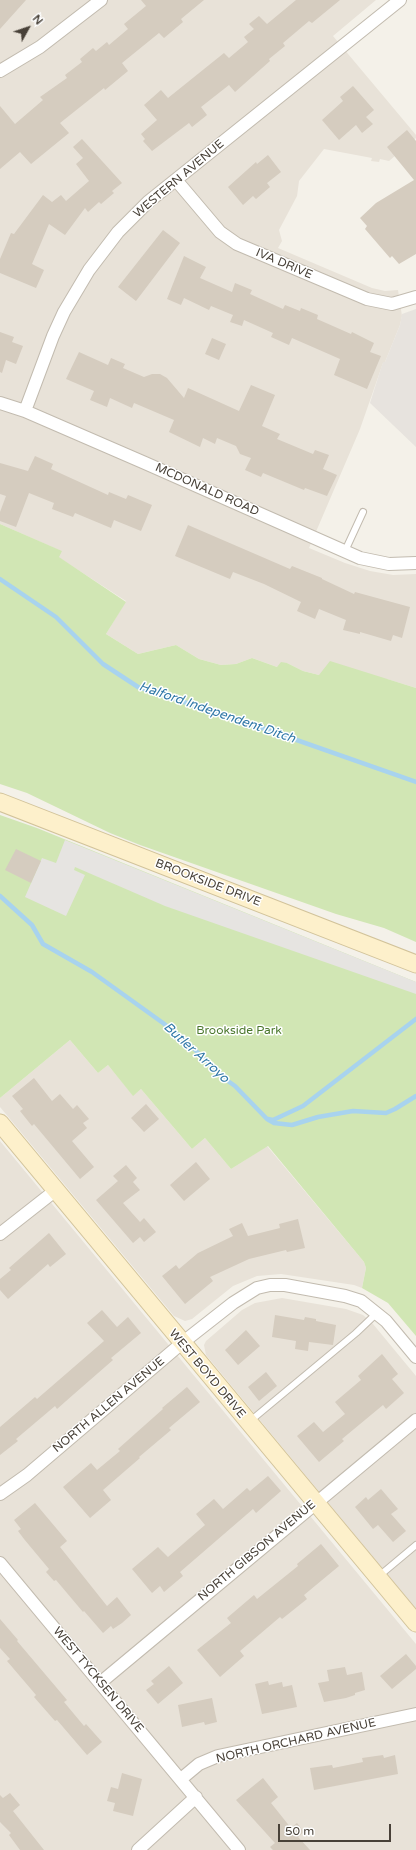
<!DOCTYPE html>
<html>
<head>
<meta charset="utf-8">
<style>
  body { margin:0 }
  #map { position:relative; width:416px; height:1850px; overflow:hidden; background:#f4f1e9; font-family:"Varela Round",sans-serif }
  canvas { display:block }
  .north { position:absolute; left:8px; top:8px; width:40px; height:40px; -webkit-text-stroke:3px #fff; paint-order:stroke; rotate:50deg; font-size:11px; font-weight:700; line-height:16px; text-align:center; color:#484138 }
  .north::after { content:''; display:block; margin:auto; width:14px; height:18px; background:#484138; clip-path:polygon(50% 0,100% 100%,50% 72%,0 100%) }
  .scale { position:absolute; left:278px; top:1824px; width:113px; height:18px; box-sizing:border-box; border:2px solid #484138; border-top:0; padding-left:5px; font-size:12px; line-height:14px; white-space:nowrap; color:#484138; -webkit-text-stroke:3px #fff; paint-order:stroke }
</style>
</head>
<body>
<div id="map">
<canvas width="416" height="1850"></canvas>
<div class="north">N</div>
<div class="scale">50 m</div>
</div>
<script>
const context = document.querySelector('canvas').getContext('2d');
context.lineJoin = 'round';
function paint(path, color) {
  context.fillStyle = color;
  context.fill(path, 'evenodd');
}
function toPath(rows) {
  const path = new Path2D();
  for (const r of rows) {
    path.moveTo(r[0], r[1]);
    for (let i = 2; i < r.length; i += 2) path.lineTo(r[i], r[i + 1]);
  }
  return path;
}
function stroke(path, color, width, dash) {
  context.strokeStyle = color;
  context.lineWidth = width;
  context.lineCap = dash ? 'butt' : 'round';
  context.setLineDash(dash || []);
  context.stroke(path);
}
function label(font, color, halo, rows, align = 'center') {
  context.font = font + ' "Varela Round",sans-serif';
  context.lineWidth = 3;
  context.setLineDash([]);
  context.textBaseline = 'middle';
  context.strokeStyle = halo;
  context.fillStyle = color;
  for (const [text, x, y, turn = 0] of rows) {
    context.save();
    context.translate(x, y);
    context.rotate((+turn || 0) * Math.PI / 180);
    context.textAlign = isNaN(turn) ? turn : align;
    if (halo) context.strokeText(text, 0, 0);
    context.fillText(text, 0, 0);
    context.restore();
  }
}
paint(toPath([
  [0,0,376,0,333,36,416,135,416,138,389,161,380,159,379,162,371,161,372,158,324,149,299,181,297,196,279,230,282,241,278,248,372,288,385,291,398,290,402,316,400,325,385,362,383,363,360,429,309,548,345,563,370,571,393,575,416,574,416,688,387,679,319,675,303,671,287,663,277,667,252,658,236,664,221,665,199,659,176,645,138,654,106,634,126,601,58,557,61,551,0,524],
  [70,1040,98,1073,108,1065,133,1095,141,1089,192,1149,205,1138,231,1169,267,1146,364,1262,366,1268,362,1288,354,1285,281,1274,257,1276,233,1286,192,1319,185,1321,174,1316,0,1107,0,1098],
  [0,1141,416,1644,416,1850,0,1850],
  [282,1298,346,1309,363,1315,373,1324,416,1376,416,1609,206,1355,204,1345,206,1341,242,1310,255,1303]
]), '#e8e2d8');
paint(toPath([
  [416,309,416,447,370,403,383,362,385,362,400,325,402,314]
]), '#e7e3de');
paint(toPath([
  [0,524,62,551,59,557,126,602,106,634,138,654,176,645,199,659,221,665,236,664,252,658,277,667,281,662,287,663,303,671,319,675,330,661,416,688,416,942,384,928,336,914,140,845,110,833,27,793,0,784],
  [0,815,37,828,416,982,416,1336,388,1303,362,1288,366,1268,364,1262,268,1146,231,1169,205,1138,192,1149,141,1089,133,1096,108,1065,98,1073,70,1040,0,1098]
]), '#d1e6b4');
paint(toPath([
  [65,840,416,982,416,994,165,906,75,867,74,870,85,875,66,916,25,897,42,858,56,863]
]), '#e6e4e1');
stroke(toPath([
  [0,579,56,617,103,664,138,687,251,724,416,782],
  [0,896,32,925,43,944,92,972,163,1023,186,1041,225,1079,235,1086,267,1119,274,1123,292,1125,318,1117,353,1111,386,1113,395,1109,416,1096],
  [268,1119,273,1120,303,1106,416,1019]
]), '#a8d3ee', 4.5);
paint(toPath([
  [0,0,26,0,0,29],
  [141,0,204,0,181,19,183,22,164,38,159,33,122,63,128,71,105,90,104,88,60,123,69,133,31,164,20,152,0,169,0,106,15,124,43,100,40,97,67,78,65,75,82,62,80,59,93,48,96,51,107,42,109,45,128,29,124,24,146,6],
  [296,0,340,0,312,23,309,21,283,43,285,46,269,59,270,61,235,92,229,85,201,107,207,115,192,127,189,123,152,151,143,141,145,139,141,134,157,120,144,105,161,90,168,98,224,53,229,58,248,42,244,37,254,29,249,24,259,16,267,24],
  [353,86,374,110,366,117,373,124,362,133,356,125,339,140,322,120,343,101,340,97],
  [407,130,416,141,416,254,399,264,392,256,390,258,365,229,367,226,360,218,376,203,414,180,387,147],
  [82,139,122,183,112,191,114,193,101,204,99,202,88,212,85,208,65,235,49,224,32,264,44,270,36,288,0,273,0,259,11,233,14,234,43,195,52,202,61,195,66,201,89,181,76,164,83,158,73,147],
  [268,155,281,172,267,183,270,187,256,199,253,196,243,205,228,187,256,162,257,164],
  [163,230,180,243,136,301,118,287],
  [184,256,206,267,200,278,232,292,235,283,252,290,250,294,283,309,285,305,300,311,301,308,318,315,317,319,351,334,352,332,374,343,370,352,381,356,367,389,334,375,340,359,292,338,289,345,271,337,273,333,244,320,242,326,230,322,233,315,211,306,209,310,184,298,181,305,167,299],
  [0,332,14,337,12,342,23,346,16,364,6,360,2,373,0,372],
  [212,338,226,344,219,360,205,354],
  [79,352,108,365,111,358,125,364,123,368,144,377,152,374,160,374,167,378,184,398,188,388,239,411,251,385,275,395,262,426,280,434,277,439,313,454,315,450,329,455,323,469,337,475,327,496,305,488,304,490,263,473,261,477,245,470,251,458,240,454,236,446,217,438,215,444,203,438,200,447,169,432,174,420,134,403,132,408,110,398,107,407,90,400,94,391,66,379],
  [35,456,53,464,51,469,108,495,109,492,126,499,128,495,152,505,141,531,114,520,111,528,75,513,73,517,52,509,54,503,29,493,16,527,0,521,0,512,6,496,0,494,0,463,28,471],
  [188,525,290,569,292,566,322,578,322,579,354,594,355,592,410,607,402,638,393,635,391,641,360,632,360,634,343,630,346,620,319,609,315,619,297,611,301,602,264,584,233,572,230,579,175,556],
  [16,849,41,861,31,883,5,870],
  [34,1078,52,1101,60,1094,73,1109,77,1105,89,1119,83,1123,87,1128,72,1141,94,1167,80,1179,34,1124,32,1126,20,1111,23,1109,12,1096],
  [146,1104,159,1119,144,1132,131,1118],
  [196,1162,210,1179,184,1201,170,1185],
  [126,1165,137,1178,133,1182,140,1190,123,1203,140,1222,144,1218,156,1232,144,1242,140,1237,133,1243,96,1200,118,1181,113,1176],
  [298,1219,305,1248,287,1252,286,1250,249,1259,210,1277,213,1281,185,1304,162,1276,176,1265,179,1269,198,1253,233,1236,229,1229,242,1223,248,1236,280,1228,279,1224],
  [49,1233,66,1254,50,1267,48,1264,8,1299,0,1290,0,1279,11,1270,9,1268],
  [102,1310,117,1327,128,1317,141,1333,111,1358,113,1360,74,1394,57,1409,55,1406,16,1439,18,1441,0,1455,0,1427,35,1397,37,1399,104,1341,87,1323],
  [275,1315,304,1320,305,1317,316,1319,316,1321,336,1325,333,1345,309,1342,308,1351,295,1349,296,1341,272,1337],
  [246,1330,260,1346,238,1365,225,1350],
  [382,1354,398,1374,392,1379,404,1393,386,1409,383,1405,342,1439,344,1441,319,1462,297,1436,314,1422,323,1432,345,1414,335,1402,361,1380,358,1376],
  [266,1372,277,1386,259,1401,248,1387],
  [187,1387,200,1402,169,1428,171,1430,139,1457,140,1458,103,1490,111,1500,90,1518,63,1487,91,1463,97,1470,120,1451,118,1449,163,1409,162,1408],
  [268,1476,281,1491,256,1513,253,1509,180,1572,183,1576,164,1592,160,1586,152,1593,132,1569,158,1547,168,1557,205,1525,196,1514,214,1499,223,1509,247,1488,250,1491],
  [381,1489,398,1509,391,1514,406,1531,393,1542,378,1525,373,1529,355,1507,366,1497,368,1500],
  [35,1503,67,1541,60,1547,107,1606,117,1597,131,1615,122,1623,113,1629,111,1626,103,1633,84,1611,83,1612,56,1580,54,1581,46,1572,49,1569,24,1539,18,1531,21,1529,14,1520],
  [321,1544,339,1566,304,1595,307,1599,282,1619,280,1617,240,1651,244,1656,220,1677,197,1650,231,1623,227,1618,254,1595,257,1599,298,1566,297,1564],
  [0,1619,18,1640,17,1641,67,1700,64,1702,84,1726,86,1724,102,1742,87,1755,57,1720,55,1721,34,1697,36,1695,7,1661,10,1659,0,1648],
  [406,1654,416,1666,416,1669,392,1689,380,1676],
  [169,1666,183,1683,158,1704,146,1690,154,1684,151,1681],
  [345,1667,347,1675,362,1672,365,1690,355,1693,355,1695,346,1698,324,1702,318,1683,329,1681,327,1670],
  [268,1681,269,1685,282,1682,283,1687,292,1685,297,1707,262,1714,255,1684],
  [212,1698,217,1722,205,1725,204,1722,182,1727,178,1705],
  [383,1755,384,1758,395,1755,398,1774,314,1790,310,1768,332,1765,333,1768,363,1762,362,1758],
  [122,1773,142,1779,133,1816,113,1811,115,1803,107,1801,111,1787,118,1789],
  [263,1778,278,1797,271,1803,291,1828,297,1823,304,1832,298,1837,310,1850,273,1850,270,1847,275,1843,236,1800],
  [10,1793,20,1805,13,1811,44,1850,20,1850,9,1835,11,1833,0,1822,0,1795,3,1798]
]), '#d5ccbf');
const lane = toPath([
  [345,551,363,512],
  [249,1422,356,1333,377,1313],
  [379,1576,416,1545]
]);
const street = toPath([
  [0,71,40,47,101,0],
  [176,180,220,232,237,244,367,299,392,304,416,297],
  [0,403,25,411,145,463,360,558,389,564,416,563],
  [25,411,53,336,64,312,89,270,118,232,148,202,400,0],
  [0,1234,56,1190],
  [0,1494,27,1475,182,1343,233,1303,257,1288,270,1285,285,1285,345,1296,361,1301,386,1321,416,1357],
  [0,1563,239,1850],
  [100,1683,416,1420],
  [181,1779,199,1764,218,1756,416,1714],
  [138,1850,196,1797]
]);
const secondary = toPath([
  [0,802,416,964],
  [0,1123,416,1623]
]);
stroke(lane, '#c2bbaf', 8);
stroke(street, '#c2bbaf', 14);
stroke(secondary, '#d2c39a', 19);
stroke(lane, '#fff', 6);
stroke(street, '#fff', 12);
stroke(secondary, '#fdf0cb', 17);
label('12px', '#484138', '#fff', [
  ["WESTERN AVENUE",179,179,-40],
  ["IVA DRIVE",284,264,23],
  ["MCDONALD ROAD",207,490,24],
  ["BROOKSIDE DRIVE",208,883,21],
  ["WEST BOYD DRIVE",207,1374,50],
  ["NORTH ALLEN AVENUE",109,1405,-40],
  ["NORTH GIBSON AVENUE",257,1551,-40],
  ["WEST TYCKSEN DRIVE",98,1680,50],
  ["NORTH ORCHARD AVENUE",296,1741,-13]
]);
label('12px', '#4b782d', '#fff', [
  ["Brookside Park",239,1031]
]);
label('italic 13px', '#3279a8', '#fff', [
  ["Halford Independent Ditch",217,713,19],
  ["Butler Arroyo",196,1053,42]
]);
</script>
</body>
</html>
